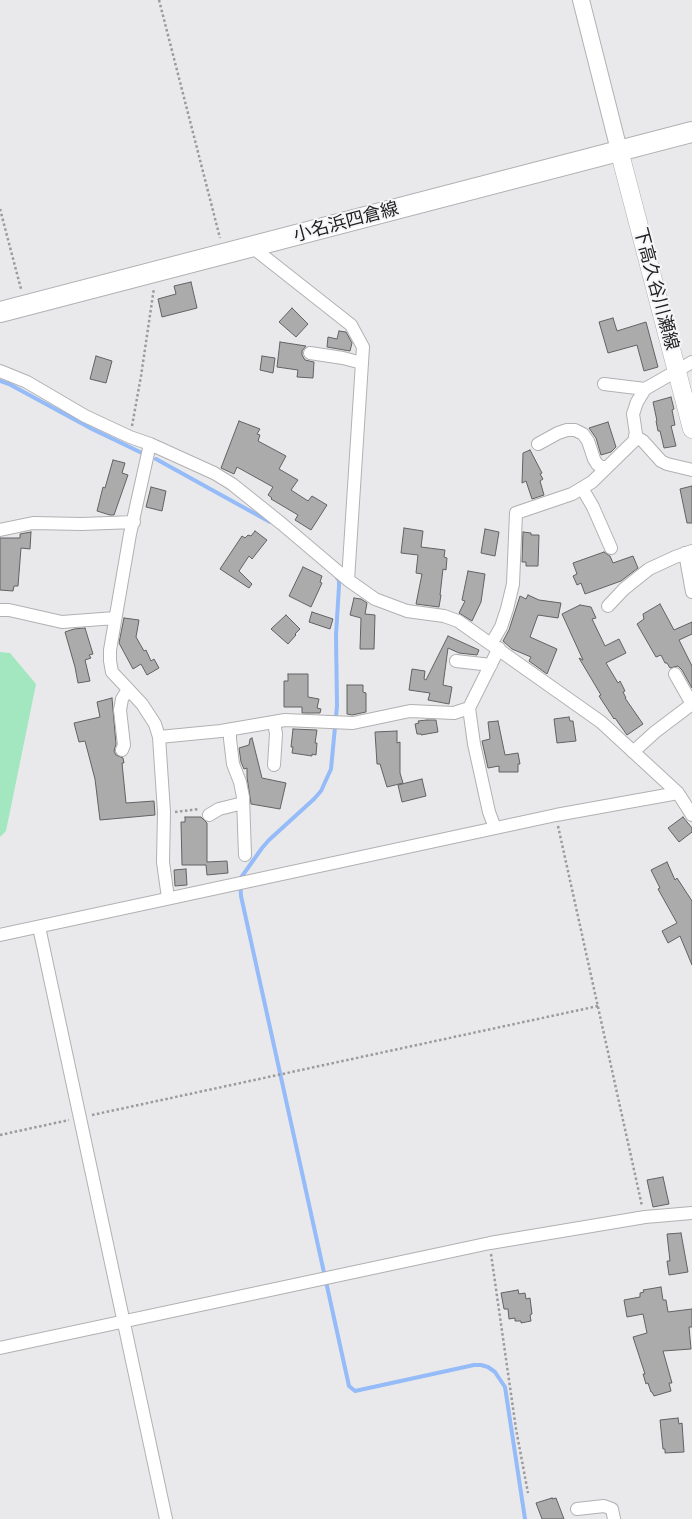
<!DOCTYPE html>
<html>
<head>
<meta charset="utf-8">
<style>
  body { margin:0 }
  canvas { display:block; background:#e9e9eb }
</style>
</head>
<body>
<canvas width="692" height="1519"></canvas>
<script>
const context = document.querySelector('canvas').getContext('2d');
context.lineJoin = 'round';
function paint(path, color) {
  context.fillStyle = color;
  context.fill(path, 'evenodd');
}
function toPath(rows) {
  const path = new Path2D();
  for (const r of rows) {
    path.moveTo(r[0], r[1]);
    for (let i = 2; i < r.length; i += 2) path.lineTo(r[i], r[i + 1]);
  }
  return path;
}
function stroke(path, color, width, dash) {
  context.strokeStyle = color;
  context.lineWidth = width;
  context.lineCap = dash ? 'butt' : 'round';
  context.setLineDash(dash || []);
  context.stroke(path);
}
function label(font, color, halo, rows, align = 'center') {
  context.font = font + ' Inter,"Noto Sans JP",sans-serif';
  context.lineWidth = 4;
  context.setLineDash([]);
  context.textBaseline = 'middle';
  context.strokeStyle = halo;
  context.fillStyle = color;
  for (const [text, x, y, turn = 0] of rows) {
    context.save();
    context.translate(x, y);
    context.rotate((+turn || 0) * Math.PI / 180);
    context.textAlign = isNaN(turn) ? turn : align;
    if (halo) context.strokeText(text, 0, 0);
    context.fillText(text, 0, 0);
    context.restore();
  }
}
paint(toPath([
  [0,652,10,653,36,684,6,831,0,837]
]), '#a2e7bf');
stroke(toPath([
  [0,381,9,384,92,429,142,453],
  [156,459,270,522],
  [337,578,339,580,339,586,336,635,337,706,331,769,321,791,314,799,269,840,262,848,240,879,241,896,349,1386,355,1391,474,1365,481,1365,488,1367,495,1372,505,1387,525,1519]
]), '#95bbf8', 4);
const building = toPath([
  [191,282,197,308,162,317,158,299,176,294,174,286,191,282],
  [292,308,308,324,296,337,279,322,292,308],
  [613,318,617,331,646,322,658,367,644,371,637,345,608,353,599,322,613,318],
  [339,331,346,332,352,343,350,351,327,347,328,337,337,339,339,331],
  [280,342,306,346,302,351,302,355,305,360,314,362,313,378,297,377,298,370,277,367,280,342],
  [96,356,112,361,106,383,90,379,96,356],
  [262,356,275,358,273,373,260,370,262,356],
  [671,397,674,409,672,410,675,425,671,426,676,446,664,448,660,431,658,431,656,421,657,421,653,402,671,397],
  [239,421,260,429,257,434,260,435,258,441,286,456,279,469,298,480,291,490,308,501,312,496,327,505,311,530,295,520,298,515,271,499,272,498,268,495,273,487,237,467,234,474,221,468,239,421],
  [608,422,616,447,611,452,601,455,596,438,589,428,608,422],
  [530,450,542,473,540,474,543,479,540,481,544,495,532,499,526,481,522,483,523,453,530,450],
  [113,460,125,463,122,473,128,475,114,515,110,515,97,511,103,487,105,488,113,460],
  [692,486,692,523,687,523,680,489,692,486],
  [151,487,166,491,162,511,146,507,151,487],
  [404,528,423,531,421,547,445,550,444,557,447,558,446,570,443,569,440,595,441,595,439,607,416,604,422,574,416,573,418,555,401,553,404,528],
  [485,529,499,532,495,556,481,553,485,529],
  [255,531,267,540,252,559,249,556,239,571,252,584,249,588,220,569,242,536,245,538,248,535,251,536,255,531],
  [31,532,30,549,21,548,18,586,14,586,13,591,0,590,0,538,20,538,20,534,31,532],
  [523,532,531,533,531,535,539,535,538,566,526,566,526,562,522,562,523,532],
  [604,552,610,556,613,563,633,556,638,568,621,581,585,594,581,583,577,585,573,576,577,574,573,563,604,552],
  [303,567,322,576,320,582,322,583,311,607,289,596,303,567],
  [468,571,485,574,481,602,472,621,459,613,465,601,462,600,468,571],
  [528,595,539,600,561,603,558,618,538,615,530,637,557,649,547,674,529,661,531,657,512,649,503,641,509,630,520,596,526,599,528,595],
  [354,598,361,599,367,603,365,614,375,615,374,649,360,649,361,618,350,615,354,598],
  [660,604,674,630,692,622,692,634,679,640,692,666,692,688,682,670,678,666,670,668,667,663,665,663,661,655,656,657,637,624,644,619,643,614,660,604],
  [580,605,591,607,596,618,592,619,605,646,619,639,626,653,606,663,618,683,620,681,625,691,623,692,626,698,625,698,643,724,627,735,615,718,614,719,599,696,601,695,579,658,583,660,562,614,580,605],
  [312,612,333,619,330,629,309,622,312,612],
  [286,615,300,629,295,634,296,635,288,644,271,629,286,615],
  [124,618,139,620,136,637,144,651,146,650,151,661,154,659,159,668,147,675,141,664,133,669,119,643,124,618],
  [85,628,93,654,89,655,91,658,85,660,90,681,78,683,75,667,65,632,74,629,85,628],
  [448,636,479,650,477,655,459,653,448,648,443,685,452,687,449,704,428,700,430,693,409,690,412,669,425,671,424,679,426,680,448,636],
  [288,674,308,674,308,697,319,699,317,708,321,709,320,713,302,713,302,707,284,707,284,681,288,681,288,674],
  [347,685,363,685,363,692,366,693,366,712,352,715,347,714,347,685],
  [112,698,116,744,114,751,116,755,123,758,124,763,122,763,126,803,154,801,155,815,100,820,95,779,85,741,79,742,74,723,100,717,97,702,112,698],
  [569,717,570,721,573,721,576,741,557,743,554,719,569,717],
  [427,720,436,720,438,732,421,735,421,734,417,734,415,724,419,723,418,721,427,720],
  [498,721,505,755,518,753,520,764,518,764,518,772,499,772,499,766,488,768,482,741,490,739,488,722,498,721],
  [293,729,317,730,315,743,317,743,316,755,312,754,312,756,292,753,293,747,291,747,293,729],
  [397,731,397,743,400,742,400,773,403,783,387,787,380,764,377,764,375,732,397,731],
  [252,738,262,778,286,783,280,809,251,804,247,777,247,768,244,769,241,762,239,748,249,745,250,739,252,738],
  [422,779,426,796,402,802,398,785,422,779],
  [185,817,201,817,207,823,207,862,227,861,228,873,207,875,206,865,182,865,181,822,185,822,185,817],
  [683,817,692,828,692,832,679,842,668,828,683,817],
  [667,862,675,880,677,878,692,901,692,965,680,936,668,943,662,931,677,923,658,889,660,888,651,870,667,862],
  [186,869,187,885,175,886,174,870,186,869],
  [663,1177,669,1204,653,1207,647,1180,663,1177],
  [681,1233,688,1272,669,1275,667,1261,670,1261,667,1234,681,1233],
  [661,1287,663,1300,666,1300,668,1312,692,1309,692,1327,689,1327,691,1349,663,1351,672,1383,669,1383,671,1391,654,1396,652,1392,651,1392,648,1383,646,1384,643,1374,645,1374,633,1337,647,1333,643,1314,627,1317,624,1300,640,1297,640,1293,644,1292,643,1290,661,1287],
  [518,1290,519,1294,525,1293,526,1299,530,1298,532,1314,530,1315,531,1321,521,1323,521,1321,515,1321,515,1318,509,1319,508,1309,504,1309,501,1293,518,1290],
  [678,1418,679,1424,682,1423,684,1452,665,1453,665,1449,663,1449,660,1420,678,1418],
  [552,1498,552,1499,556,1498,564,1519,542,1519,536,1503,552,1498]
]);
paint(building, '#ababac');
stroke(building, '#626264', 1);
const minor = toPath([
  [252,247,351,325,363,347,348,580],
  [310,353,343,358,362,363],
  [0,371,27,382,85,416,130,437,150,444,214,473,232,484,282,524,348,580,375,599,407,611,444,616,458,621,601,722,678,793,692,815],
  [604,384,645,389],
  [635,436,643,441,661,461,667,464,692,470],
  [150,444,130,534,110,650,110,661,112,672,142,704,155,724,159,737,164,812,163,862,168,898],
  [538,444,558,433,567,430,575,430,583,434,588,441,594,459,597,464,601,467,606,467],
  [582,488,593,507,611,548],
  [0,530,33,523,82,524,134,522],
  [685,553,692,592],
  [608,606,624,589,649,569,675,557,692,551],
  [0,610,9,610,62,622,115,618],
  [491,644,501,627,507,609,513,584,516,513,572,494,592,482,634,441,636,434,633,414,637,402,645,389,692,362],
  [456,661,491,665],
  [469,708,474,744,489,812,495,828],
  [274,722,276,734,274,765],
  [230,730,230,739,233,764,240,782,243,797,245,855],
  [159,737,221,731,285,720,353,723,410,711,454,713,469,708,499,648],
  [122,750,124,745,120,710,122,699,128,689],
  [633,752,655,732,692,704,675,674],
  [209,815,219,809,243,803],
  [39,927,166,1519],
  [0,935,556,815,678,793],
  [0,1348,490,1243,645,1217,692,1213],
  [577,1509,604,1506,612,1509,614,1519]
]);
const tertiary = toPath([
  [581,0,619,150]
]);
const secondary = toPath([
  [619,150,692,429]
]);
const primary = toPath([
  [0,312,692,132]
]);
stroke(minor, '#b1b1b3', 14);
stroke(tertiary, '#b1b1b3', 18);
stroke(secondary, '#b1b1b3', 19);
stroke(primary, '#b1b1b3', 22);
stroke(toPath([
  [159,0,220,238],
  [0,209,21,289],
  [132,426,141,376,154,288],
  [175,812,199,809],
  [558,826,642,1206],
  [92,1115,598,1006],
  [0,1135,69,1120],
  [491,1254,516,1429,528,1493]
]), '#9b9b9d', 2.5, [2.5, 2.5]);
stroke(minor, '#fff', 12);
stroke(tertiary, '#fff', 16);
stroke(secondary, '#fff', 18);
stroke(primary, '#fff', 20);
label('18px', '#1f1f20', '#f6f6f8', [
  ["小名浜四倉線",346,222,-15],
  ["下高久谷川瀬線",656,289,75]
]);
</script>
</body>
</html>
